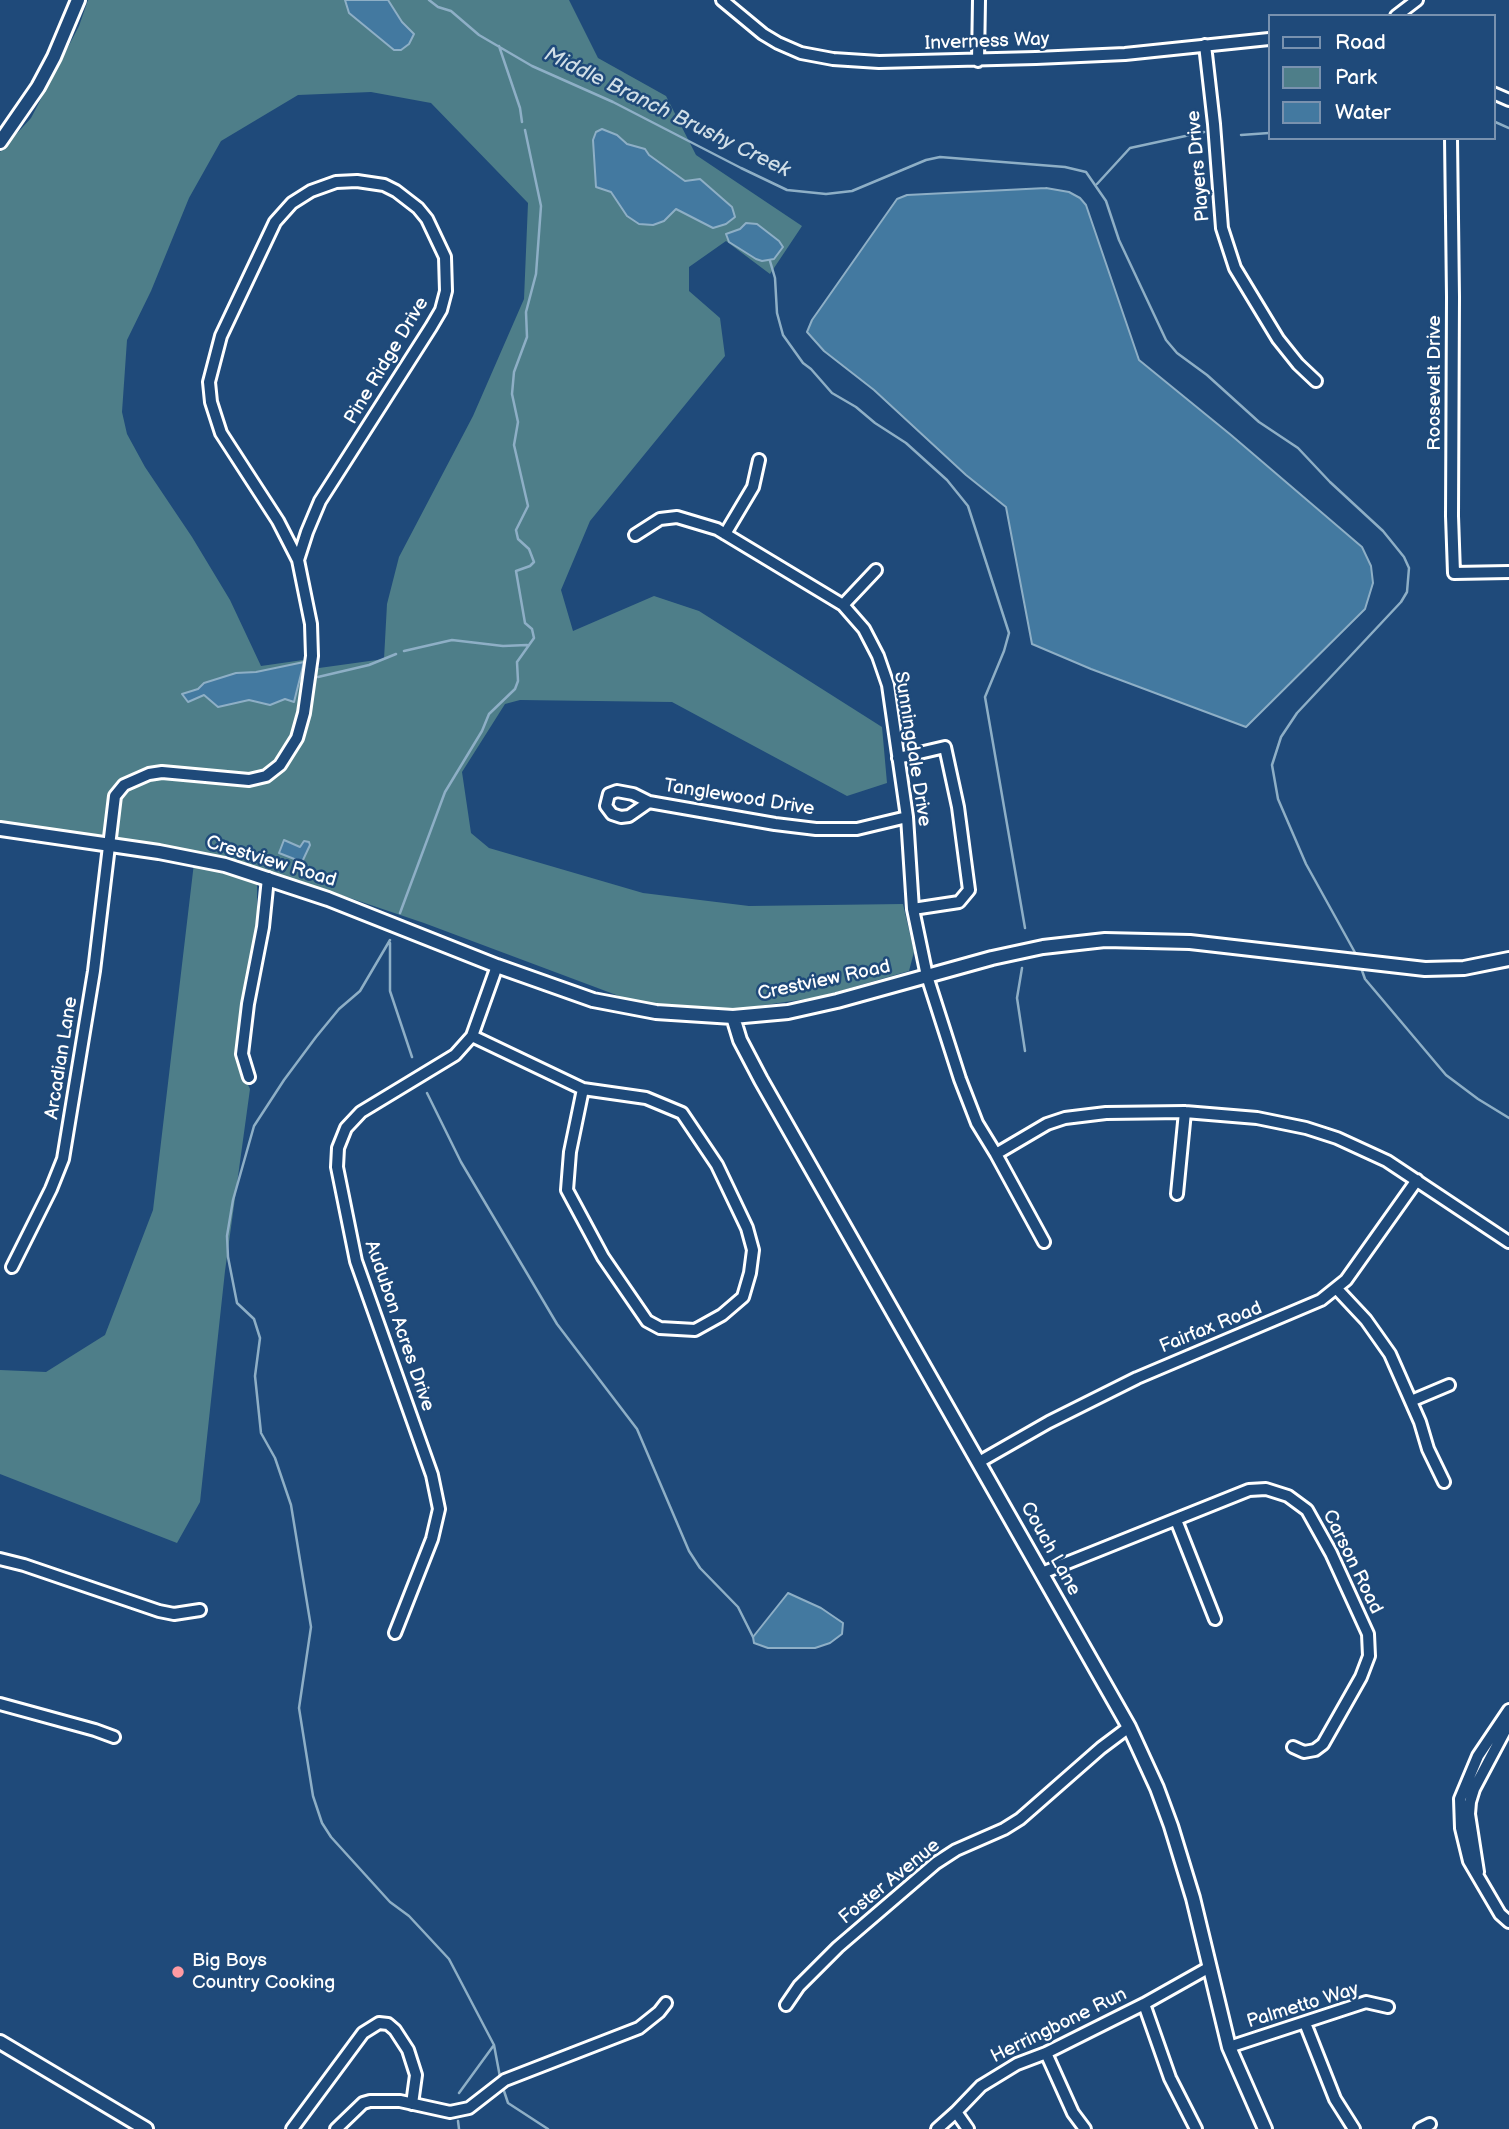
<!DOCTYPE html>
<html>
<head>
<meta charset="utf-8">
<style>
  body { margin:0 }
  #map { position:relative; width:1509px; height:2129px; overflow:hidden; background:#1f4a7a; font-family:"Balsamiq Sans",sans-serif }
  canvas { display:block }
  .legend { position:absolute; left:1268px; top:14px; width:228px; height:126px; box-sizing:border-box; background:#1f4a7a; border:2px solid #7992af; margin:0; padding:9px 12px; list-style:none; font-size:21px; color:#fff }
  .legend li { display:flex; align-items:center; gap:14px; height:35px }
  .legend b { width:35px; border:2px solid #7992af }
</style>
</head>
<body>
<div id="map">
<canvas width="1509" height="2129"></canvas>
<ul class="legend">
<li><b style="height:9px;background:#1f4a7a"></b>Road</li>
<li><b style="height:19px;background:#4e7e89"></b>Park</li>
<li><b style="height:19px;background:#4379a0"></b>Water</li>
</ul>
</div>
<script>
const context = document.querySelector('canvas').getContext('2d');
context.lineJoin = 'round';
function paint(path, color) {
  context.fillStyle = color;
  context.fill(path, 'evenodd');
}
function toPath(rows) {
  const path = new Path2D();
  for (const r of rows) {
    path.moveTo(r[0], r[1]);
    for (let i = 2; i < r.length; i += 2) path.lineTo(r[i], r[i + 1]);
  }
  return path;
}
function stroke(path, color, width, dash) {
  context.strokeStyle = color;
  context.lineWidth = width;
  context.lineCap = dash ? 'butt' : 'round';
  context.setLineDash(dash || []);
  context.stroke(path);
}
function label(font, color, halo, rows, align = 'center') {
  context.font = font + ' "Balsamiq Sans",sans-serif';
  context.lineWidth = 5;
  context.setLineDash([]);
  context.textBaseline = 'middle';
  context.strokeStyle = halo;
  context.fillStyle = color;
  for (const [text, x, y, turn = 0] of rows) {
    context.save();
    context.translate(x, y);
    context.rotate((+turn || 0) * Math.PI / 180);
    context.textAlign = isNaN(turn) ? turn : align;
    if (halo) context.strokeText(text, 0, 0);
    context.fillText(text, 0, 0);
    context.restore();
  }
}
paint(toPath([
  [88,0,569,0,598,58,666,96,696,155,802,226,770,274,726,241,689,267,689,291,720,318,725,356,590,521,561,590,573,631,654,596,699,611,882,727,887,783,847,796,672,702,520,700,505,704,462,772,471,833,489,848,643,893,749,906,903,904,914,952,909,971,819,997,745,1008,704,1009,635,1002,424,923,261,868,257,880,257,921,237,1062,250,1089,225,1271,200,1502,177,1543,0,1474,0,1370,46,1372,105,1335,153,1210,194,863,0,835,0,152,31,118,79,26],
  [371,92,431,103,528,203,524,299,473,416,399,557,387,604,384,659,319,668,303,660,261,666,230,600,192,537,145,467,127,434,122,412,127,340,151,291,189,198,221,141,298,95]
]), '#4e7e89');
const water = toPath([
  [345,0,388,0,402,22,414,34,409,44,401,50,394,50,349,13,345,0],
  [602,129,617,135,627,144,645,149,649,155,685,181,700,179,732,207,735,217,726,224,713,228,676,209,664,221,653,225,639,224,627,216,611,192,596,187,593,140,596,132,602,129],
  [1046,188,1069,192,1080,198,1086,205,1139,360,1231,435,1362,547,1371,566,1373,583,1365,609,1246,727,1091,669,1032,644,1006,507,966,475,874,390,824,351,807,332,812,320,897,199,907,195,1046,188],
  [746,223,757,224,779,241,783,247,774,259,762,261,756,259,729,242,726,234,740,229,746,223],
  [304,662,294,702,285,699,270,705,249,700,218,707,204,695,188,702,182,694,198,689,204,683,236,673,256,672,304,662],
  [284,840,300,847,304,841,309,842,310,845,302,862,279,853,284,840],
  [788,1593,821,1608,843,1623,842,1634,830,1643,815,1648,768,1648,754,1643,753,1637,788,1593]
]);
paint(water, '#4379a0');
stroke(water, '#8eafc6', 2);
stroke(toPath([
  [429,0,438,7,451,11,479,35,532,66,613,102,741,168,787,190,826,194,852,191,926,160,940,157,1065,167,1086,172,1106,201,1119,240,1166,340,1177,353,1207,375,1259,422,1298,448,1330,482,1383,531,1404,557,1409,568,1407,592,1401,602,1297,713,1281,737,1272,765,1278,799,1306,864,1358,958],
  [499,46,520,108,522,122],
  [1493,121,1509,128],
  [1241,135,1269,133],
  [1097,184,1130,148,1204,132],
  [770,261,775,278,777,313,783,335,803,363,811,369,832,393,856,407,875,423,906,443,947,480,968,506,1009,633,1004,651,985,697,1025,928],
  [404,651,452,640,503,646,527,645],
  [318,677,369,665,396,654],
  [400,913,445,792,482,731,489,714,515,689,518,681,517,662,534,638,532,629,525,623,516,571,530,566,534,562,529,549,518,539,516,530,528,506,514,445,518,422,512,394,514,372,527,337,526,312,536,274,541,206,525,130],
  [390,940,360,991,339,1009,316,1037,284,1080,254,1126,233,1200,227,1236,228,1257,237,1303,254,1319,260,1338,255,1376,261,1433,275,1458,291,1505,311,1627,299,1708,313,1796,322,1823,331,1837,390,1902,409,1916,449,1959,494,2045,500,2077],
  [390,943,390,991,412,1057],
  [1360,965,1365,979,1446,1075,1478,1099,1509,1118],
  [1022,968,1017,998,1025,1051],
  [427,1093,461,1162,557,1324,637,1429,689,1551,700,1568,738,1607,753,1637],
  [502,2085,508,2103,548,2129],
  [459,2093,494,2045],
  [458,2121,459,2129]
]), '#8eafc6', 2.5);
const minor = toPath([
  [722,0,763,34,778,43,801,53,833,59,879,62,1036,58,1125,54,1269,39],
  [1396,16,1417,0],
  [1205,45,1214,124,1222,228,1235,268,1278,339,1298,364,1316,381],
  [978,61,979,0],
  [1493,93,1509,100],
  [1451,138,1453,297,1452,516,1454,573,1509,572],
  [357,181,384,185,396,191,418,208,427,219,445,257,446,291,441,310,431,327,320,501,307,532,298,560,278,521,221,433,211,402,209,382,221,336,275,222,292,203,311,191,336,182,357,181],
  [725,534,753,487,759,460],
  [635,535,660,519,677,517,717,529,843,605,864,629,878,656,888,685,907,817,913,909,927,976,960,1079,977,1123,996,1154,1047,1124,1065,1118,1106,1113,1185,1112,1257,1118,1306,1128,1337,1138,1387,1161,1509,1242],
  [843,605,876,570],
  [898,758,945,747,958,807,969,890,959,902,913,909],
  [649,802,629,816,621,817,612,814,606,806,609,794,617,791,633,794,649,802,775,824,816,829,857,829,907,817],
  [472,1036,583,1089,646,1098,682,1113,717,1165,747,1228,753,1250,750,1273,743,1297,722,1315,695,1330,660,1328,647,1321,603,1257,567,1190,570,1152,583,1089],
  [249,1077,242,1054,248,1004,263,927,268,878],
  [996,1154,1044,1242],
  [1177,1194,1185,1112],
  [12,1267,51,1189,63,1159,94,971,115,796,124,785,149,774,162,772,249,780,266,776,280,765,297,738,304,713,312,656,311,624,298,560],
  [1337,1289,1366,1320,1390,1354,1420,1422,1428,1449,1444,1482],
  [1411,1401,1449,1385],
  [979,1462,1049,1422,1137,1378,1321,1300,1346,1280,1417,1180],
  [1176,1520,1215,1619],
  [0,1559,24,1565,159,1611,174,1614,200,1610],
  [1042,1573,1249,1490,1266,1489,1288,1496,1307,1510,1331,1553,1368,1634,1369,1656,1361,1677,1323,1744,1315,1750,1304,1752,1293,1747],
  [395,1633,432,1539,439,1509,432,1475,356,1261,337,1167,338,1148,346,1128,361,1112,455,1055,472,1036,497,966],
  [0,1704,95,1730,114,1737],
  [1509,1710,1478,1756,1460,1799,1461,1828,1469,1861,1500,1914,1509,1922],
  [1478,1872,1469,1814,1470,1802,1474,1789,1509,1723],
  [1144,2004,1170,2078,1196,2129],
  [786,2005,799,1986,838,1947,936,1863,956,1850,1004,1829,1020,1819,1101,1748,1129,1727],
  [1305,2023,1335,2099,1354,2129],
  [1229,2047,1366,2002,1388,2007],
  [1046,2053,1073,2113,1085,2129],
  [956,2112,968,2129],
  [292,2129,363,2033,379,2023,388,2024,395,2030,408,2050,416,2075,412,2104],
  [336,2129,363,2103,370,2101,400,2101,450,2112,469,2108,505,2080,639,2028,659,2012,666,2003],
  [937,2129,956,2112,981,2086,1017,2064,1046,2053,1144,2004,1208,1968],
  [1420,2129,1430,2124]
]);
const tertiary = toPath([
  [0,142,38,87,54,57,78,0],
  [0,829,159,852,225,865,328,899,497,966,593,1000,656,1012,733,1017,788,1012,837,1001,992,958,1043,947,1105,940,1190,942,1425,969,1464,968,1509,959],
  [733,1017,740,1040,761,1080,1129,1727,1157,1788,1171,1826,1193,1898,1229,2047,1265,2129],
  [0,2042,146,2129]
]);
stroke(minor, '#fff', 16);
stroke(tertiary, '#fff', 18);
stroke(minor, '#1f4a7a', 10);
stroke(tertiary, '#1f4a7a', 12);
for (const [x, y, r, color] of [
  [178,1972,7,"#ff9aa2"]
]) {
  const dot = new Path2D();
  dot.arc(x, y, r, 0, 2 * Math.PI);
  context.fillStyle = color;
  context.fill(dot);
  stroke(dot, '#1f4a7a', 2.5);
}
label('19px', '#fff', '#1f4a7a', [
  ["Inverness Way",987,42,-2],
  ["Players Drive",1199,166,-95],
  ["Pine Ridge Drive",387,361,-59],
  ["Roosevelt Drive",1435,383,-90],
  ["Sunningdale Drive",912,749,81],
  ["Tanglewood Drive",739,798,9],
  ["Crestview Road",271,862,17],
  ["Crestview Road",824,981,-12],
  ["Arcadian Lane",62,1058,-81],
  ["Audubon Acres Drive",399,1326,71],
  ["Fairfax Road",1211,1328,-22],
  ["Couch Lane",1050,1549,61],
  ["Carson Road",1352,1562,64],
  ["Foster Avenue",890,1882,-39],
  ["Palmetto Way",1303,2006,-17],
  ["Herringbone Run",1059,2026,-26]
]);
label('19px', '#fff', '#1f4a7a', [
  ["Big Boys",192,1961],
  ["Country Cooking",192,1983]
], 'left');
label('italic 21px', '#d0dee7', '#1f4a7a', [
  ["Middle Branch Brushy Creek",667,113,26]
]);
</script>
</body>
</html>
